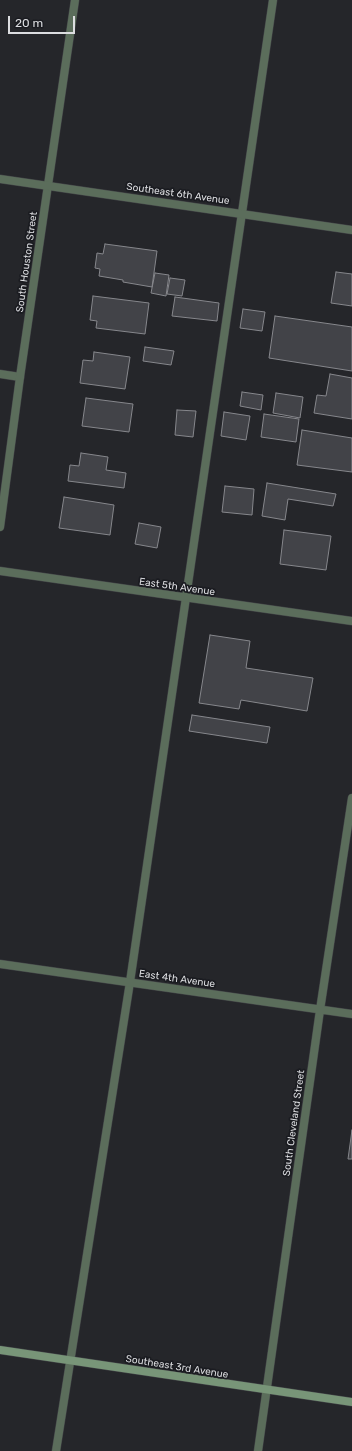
<!DOCTYPE html>
<html>
<head>
<meta charset="utf-8">
<style>
  body { margin:0 }
  #map { position:relative; width:352px; height:1451px; overflow:hidden; background:#25262a; font-family:Rubik,sans-serif }
  canvas { display:block }
  .scale { position:absolute; left:8px; top:16px; width:67px; height:18px; box-sizing:border-box; border:2px solid #dcdde0; border-top:0; padding-left:5px; font-size:12px; line-height:14px; white-space:nowrap; color:#dcdde0; -webkit-text-stroke:3px #1b1c21; paint-order:stroke }
</style>
</head>
<body>
<div id="map">
<canvas width="352" height="1451"></canvas>
<div class="scale">20 m</div>
</div>
<script>
const context = document.querySelector('canvas').getContext('2d');
context.lineJoin = 'round';
function paint(path, color) {
  context.fillStyle = color;
  context.fill(path, 'evenodd');
}
function toPath(rows) {
  const path = new Path2D();
  for (const r of rows) {
    path.moveTo(r[0], r[1]);
    for (let i = 2; i < r.length; i += 2) path.lineTo(r[i], r[i + 1]);
  }
  return path;
}
function stroke(path, color, width, dash) {
  context.strokeStyle = color;
  context.lineWidth = width;
  context.lineCap = dash ? 'butt' : 'round';
  context.setLineDash(dash || []);
  context.stroke(path);
}
function label(font, color, halo, rows, align = 'center') {
  context.font = font + ' Rubik,sans-serif';
  context.lineWidth = 3.5;
  context.setLineDash([]);
  context.textBaseline = 'middle';
  context.strokeStyle = halo;
  context.fillStyle = color;
  for (const [text, x, y, turn = 0] of rows) {
    context.save();
    context.translate(x, y);
    context.rotate((+turn || 0) * Math.PI / 180);
    context.textAlign = isNaN(turn) ? turn : align;
    if (halo) context.strokeText(text, 0, 0);
    context.fillText(text, 0, 0);
    context.restore();
  }
}
const building = toPath([
  [105,244,157,251,152,287,123,282,123,280,99,276,100,269,95,268,97,253,103,254,105,244],
  [336,272,352,274,352,306,331,303,336,272],
  [155,273,169,275,166,296,151,293,155,273],
  [170,278,185,280,182,296,167,294,170,278],
  [93,296,149,303,145,334,96,328,97,321,90,320,93,296],
  [175,297,219,303,217,321,172,316,175,297],
  [243,309,265,312,262,331,240,328,243,309],
  [275,316,352,327,352,371,269,358,275,316],
  [145,347,174,351,171,365,143,361,145,347],
  [94,352,130,357,125,389,80,383,83,360,93,361,94,352],
  [330,374,352,378,352,419,314,413,317,395,326,396,330,374],
  [242,392,263,395,261,410,240,406,242,392],
  [276,393,303,397,300,418,273,413,276,393],
  [86,398,133,404,129,432,82,426,86,398],
  [177,410,196,411,193,437,175,435,177,410],
  [224,412,250,416,246,440,221,436,224,412],
  [264,414,299,419,296,442,261,437,264,414],
  [302,430,352,438,352,472,297,465,302,430],
  [81,453,108,457,106,470,126,473,124,488,68,481,70,465,79,466,81,453],
  [267,483,336,494,333,506,288,499,285,520,262,516,267,483],
  [225,486,254,489,252,515,222,512,225,486],
  [64,497,114,505,110,535,59,528,64,497],
  [139,523,161,527,157,548,135,544,139,523],
  [284,530,331,536,326,570,280,564,284,530],
  [210,635,250,641,246,668,313,678,307,711,241,700,239,709,199,703,210,635],
  [192,715,270,727,267,743,189,731,192,715],
  [352,1130,352,1159,348,1159,352,1130]
]);
paint(building, '#424348');
stroke(building, '#86878c', 1);
const service = toPath([
  [0,374,20,377],
  [56,1451,130,982,273,0]
]);
const minor = toPath([
  [0,527,20,377,75,0],
  [0,571,352,621],
  [0,964,352,1014],
  [258,1451,320,1010,352,798]
]);
const tertiary = toPath([
  [0,179,352,230]
]);
const secondary = toPath([
  [0,1350,352,1402]
]);
stroke(service, '#424347', 9);
stroke(minor, '#424347', 9);
stroke(tertiary, '#424347', 9);
stroke(secondary, '#424347', 9);
stroke(service, '#5b6d5b', 8);
stroke(minor, '#5b6d5b', 8);
stroke(tertiary, '#5b6d5b', 8);
stroke(secondary, '#789578', 8);
label('10px', '#dcdde0', '#1b1c21', [
  ["Southeast 6th Avenue",178,194,8],
  ["South Houston Street",27,262,-82],
  ["East 5th Avenue",177,587,8],
  ["East 4th Avenue",177,979,8],
  ["South Cleveland Street",294,1123,-82],
  ["Southeast 3rd Avenue",177,1367,9]
]);
</script>
</body>
</html>
